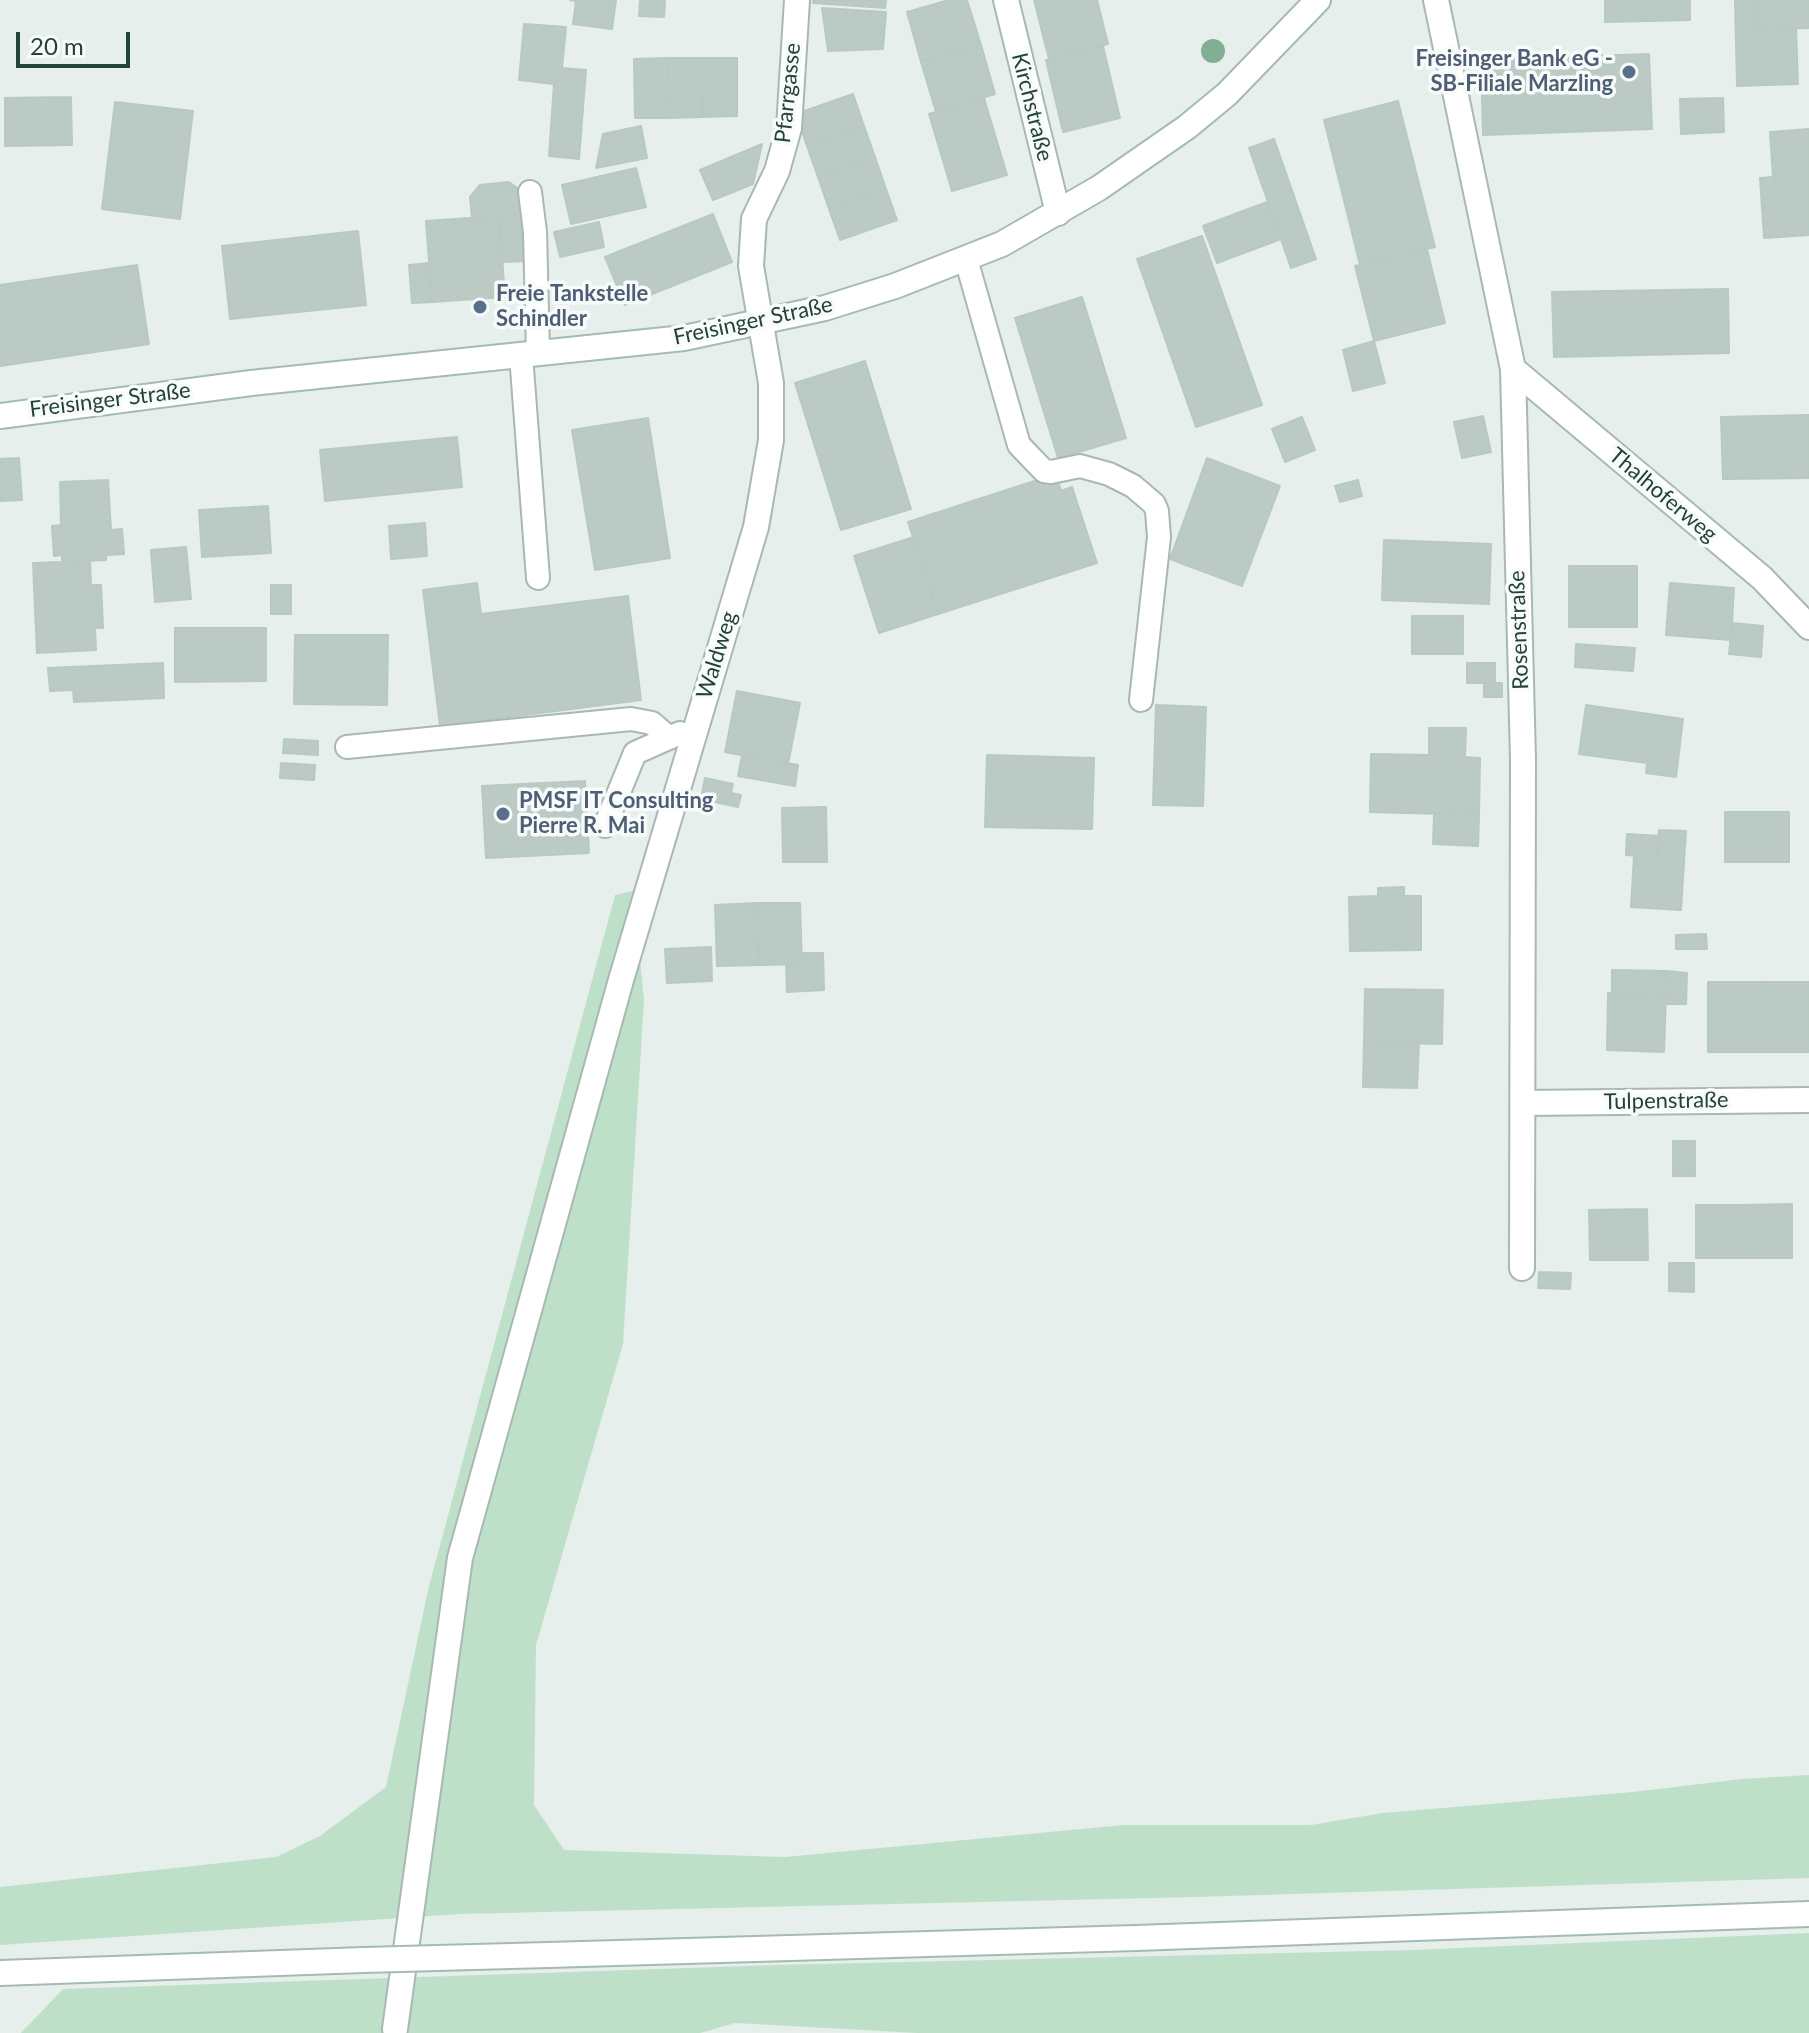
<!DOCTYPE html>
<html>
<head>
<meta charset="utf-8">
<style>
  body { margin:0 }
  #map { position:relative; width:1809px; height:2033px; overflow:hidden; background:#e6efeb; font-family:Lato,sans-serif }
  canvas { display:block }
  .scale { position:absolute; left:16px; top:32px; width:114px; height:36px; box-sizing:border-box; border:4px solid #24423a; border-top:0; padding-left:10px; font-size:24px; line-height:28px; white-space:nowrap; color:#24423a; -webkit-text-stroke:6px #f7fbf9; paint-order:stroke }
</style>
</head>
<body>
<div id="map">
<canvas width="1809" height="2033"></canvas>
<div class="scale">20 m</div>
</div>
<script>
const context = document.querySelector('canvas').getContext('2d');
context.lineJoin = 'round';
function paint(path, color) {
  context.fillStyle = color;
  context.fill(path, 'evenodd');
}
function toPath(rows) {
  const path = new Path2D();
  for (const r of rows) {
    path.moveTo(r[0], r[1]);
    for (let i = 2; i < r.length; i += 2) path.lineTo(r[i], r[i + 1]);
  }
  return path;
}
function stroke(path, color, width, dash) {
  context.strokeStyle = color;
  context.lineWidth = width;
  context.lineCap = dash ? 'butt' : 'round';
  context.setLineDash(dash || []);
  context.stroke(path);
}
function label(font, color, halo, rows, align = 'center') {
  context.font = font + ' Lato,sans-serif';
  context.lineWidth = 7;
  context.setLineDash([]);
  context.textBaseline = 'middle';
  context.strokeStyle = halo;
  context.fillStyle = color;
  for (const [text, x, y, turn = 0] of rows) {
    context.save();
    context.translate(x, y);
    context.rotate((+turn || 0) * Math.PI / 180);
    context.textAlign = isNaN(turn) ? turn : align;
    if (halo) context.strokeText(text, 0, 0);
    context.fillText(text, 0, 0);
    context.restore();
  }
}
paint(toPath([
  [633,891,644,1000,623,1344,536,1645,534,1805,564,1850,785,1857,1124,1825,1311,1825,1383,1813,1633,1792,1742,1779,1809,1775,1809,1878,1196,1897,460,1914,0,1945,0,1887,276,1857,320,1836,386,1787,429,1586,615,895],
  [1809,1933,1809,2033,917,2033,735,2023,700,2033,21,2033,63,1989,778,1965,1413,1950]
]), '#bfe0c8');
const building = toPath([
  [570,0,616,0,612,29,573,24,576,1,570,0],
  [640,0,665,1,664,17,639,16,640,0],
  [813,0,886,0,885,8,813,3,813,0],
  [949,0,967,0,981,45,921,62,907,12,949,0],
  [1034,0,1097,0,1108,44,1049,59,1034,0],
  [1605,0,1690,0,1690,20,1605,22,1605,0],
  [1735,0,1754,0,1755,30,1796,29,1798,84,1737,86,1735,0],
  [1754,0,1809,0,1809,28,1755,30,1754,0],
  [822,8,886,12,883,49,828,51,822,8],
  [524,24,566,27,562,68,586,70,579,159,549,156,554,84,519,80,524,24],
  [981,45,995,94,936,112,921,62,981,45],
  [1103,46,1120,118,1063,132,1046,60,1103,46],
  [1649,54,1652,129,1483,135,1481,60,1649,54],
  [668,58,669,118,635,118,634,59,668,58],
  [668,58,702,58,703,117,669,118,668,58],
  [702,58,737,58,737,116,703,117,702,58],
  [853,94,864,126,807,146,796,114,853,94],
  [71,97,72,145,5,146,5,98,71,97],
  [984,98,1007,175,952,191,929,114,984,98],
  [1723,98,1724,132,1681,134,1680,99,1723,98],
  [1398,101,1435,247,1360,265,1324,120,1398,101],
  [115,102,193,111,180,219,102,209,115,102],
  [641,126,647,158,596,168,603,134,641,126],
  [864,126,875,157,818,177,807,146,864,126],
  [1809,129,1809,190,1774,193,1770,132,1809,129],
  [1274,139,1316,259,1291,268,1249,148,1274,139],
  [762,144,753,184,713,200,700,170,762,144],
  [875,157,886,189,829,209,818,177,875,157],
  [636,168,646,207,571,224,562,185,636,168],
  [1773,177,1774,193,1809,190,1809,235,1764,238,1760,178,1773,177],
  [509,182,524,193,529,261,502,262,499,216,472,218,470,197,480,185,509,182],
  [886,189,897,220,840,240,829,209,886,189],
  [1267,202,1281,239,1217,263,1203,226,1267,202],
  [713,214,732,262,625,305,605,257,713,214],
  [499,216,505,297,432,302,426,221,499,216],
  [599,222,604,247,560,257,554,232,599,222],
  [358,231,366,305,230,319,222,246,358,231],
  [1202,236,1262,405,1196,427,1137,259,1202,236],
  [1427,249,1445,323,1374,341,1355,266,1427,249],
  [429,263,432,302,412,303,409,265,429,263],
  [137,265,149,344,0,366,0,285,137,265],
  [1728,289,1729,353,1554,357,1552,292,1728,289],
  [1082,297,1126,438,1058,458,1015,318,1082,297],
  [1374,341,1385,383,1353,391,1343,350,1374,341],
  [865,361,911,509,841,530,795,383,865,361],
  [1809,415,1809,478,1723,479,1721,417,1809,415],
  [1483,416,1491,452,1462,458,1454,422,1483,416],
  [1302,417,1315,450,1285,462,1272,429,1302,417],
  [648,418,670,558,595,570,572,430,648,418],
  [457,437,462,487,325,501,320,450,457,437],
  [19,458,22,500,0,501,0,459,19,458],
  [1207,458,1280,486,1242,586,1170,559,1207,458],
  [1056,474,1061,491,1072,487,1097,563,938,614,908,522,1056,474],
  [108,480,111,530,122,529,124,554,106,555,106,560,62,562,62,555,54,556,52,526,61,525,60,482,108,480],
  [1358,480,1362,496,1340,502,1335,486,1358,480],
  [268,506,271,553,202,557,199,510,268,506],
  [425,523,427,556,391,559,389,526,425,523],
  [914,537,938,614,879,633,854,556,914,537],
  [1384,540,1491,544,1489,604,1382,600,1384,540],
  [186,547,191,599,155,602,151,550,186,547],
  [90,561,91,585,101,585,103,628,95,628,96,650,37,653,33,563,90,561],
  [1569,566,1637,566,1637,627,1569,627,1569,566],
  [477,583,481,614,628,596,641,700,440,726,423,590,477,583],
  [1670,583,1734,588,1731,640,1666,635,1670,583],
  [271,585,291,585,291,614,271,614,271,585],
  [1412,616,1463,616,1463,654,1412,654,1412,616],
  [1732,623,1763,626,1761,657,1729,654,1732,623],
  [175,628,266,628,266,681,175,682,175,628],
  [295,635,388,635,387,705,294,704,295,635],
  [1576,644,1635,648,1633,671,1575,667,1576,644],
  [163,663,164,698,74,702,73,690,50,691,48,668,163,663],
  [1467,663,1495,663,1495,683,1467,683,1467,663],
  [1484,683,1502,683,1502,697,1484,697,1484,683],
  [737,691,800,703,788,764,725,752,737,691],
  [1156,705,1206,707,1203,806,1153,805,1156,705],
  [1586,705,1683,719,1676,777,1646,773,1647,763,1579,754,1586,705],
  [1429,728,1466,728,1465,757,1480,758,1479,815,1370,812,1371,754,1429,755,1429,728],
  [284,739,318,741,318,755,283,753,284,739],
  [742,755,798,765,795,786,738,776,742,755],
  [987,755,1094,758,1092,829,985,827,987,755],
  [281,763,315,765,314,780,280,778,281,763],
  [705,778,733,784,731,793,741,795,738,807,701,799,705,778],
  [585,781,589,853,486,858,482,786,585,781],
  [826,807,827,862,783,862,782,808,826,807],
  [1725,812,1789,812,1789,862,1725,862,1725,812],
  [1434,814,1479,815,1478,846,1433,844,1434,814],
  [1659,830,1686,831,1681,910,1631,907,1634,856,1657,857,1659,830],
  [1627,834,1659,836,1657,857,1626,855,1627,834],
  [1404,887,1404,896,1421,896,1421,950,1350,951,1349,897,1378,896,1378,888,1404,887],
  [758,903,759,965,717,966,715,905,758,903],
  [758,903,800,903,802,964,759,965,758,903],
  [1706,934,1707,949,1676,949,1676,935,1706,934],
  [711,947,712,981,667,983,665,949,711,947],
  [802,953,823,953,824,990,787,992,786,964,802,964,802,953],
  [1612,970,1667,971,1666,995,1612,993,1612,970],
  [1667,971,1687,973,1686,1004,1666,1004,1667,971],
  [1708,982,1761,982,1761,1052,1708,1052,1708,982],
  [1761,982,1809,982,1809,1052,1761,1052,1761,982],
  [1365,989,1443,990,1442,1044,1364,1042,1365,989],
  [1608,993,1666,995,1664,1052,1607,1050,1608,993],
  [1364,1042,1419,1043,1417,1088,1363,1087,1364,1042],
  [1673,1141,1695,1141,1695,1176,1673,1176,1673,1141],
  [1792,1204,1792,1258,1744,1258,1744,1205,1792,1204],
  [1696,1205,1744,1205,1744,1258,1696,1258,1696,1205],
  [1647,1209,1648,1260,1590,1260,1589,1210,1647,1209],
  [1669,1263,1694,1263,1694,1292,1669,1291,1669,1263],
  [1539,1272,1571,1273,1570,1289,1538,1288,1539,1272]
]);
paint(building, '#bbcac4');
stroke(building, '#b8c9c2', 2);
const lane = toPath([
  [530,192,535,232,538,353],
  [966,259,1019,445,1044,471,1051,472,1080,466,1109,474,1133,486,1154,504,1157,511,1159,537,1141,700],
  [521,355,538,578],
  [347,747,631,719,652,723,669,738],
  [605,826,635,753,680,733]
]);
const street = toPath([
  [1006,0,1058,213],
  [1436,0,1513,369,1523,760,1522,1268],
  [1513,369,1762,578,1809,627],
  [1523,1103,1809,1100],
  [395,2029,460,1558,621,980,756,527,771,440,771,383,751,266,754,219,777,171,789,128,797,0]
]);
const secondary = toPath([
  [0,416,251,383,684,338,825,308,895,286,1002,244,1099,188,1187,127,1227,94,1318,0],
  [548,1955,1136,1938,1809,1914],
  [0,1973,364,1960]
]);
stroke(lane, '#a8b8b2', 26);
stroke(street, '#a8b8b2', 28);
stroke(secondary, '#a4bbb3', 28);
stroke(lane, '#fff', 22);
stroke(street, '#fff', 24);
stroke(secondary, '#fff', 24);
const secondaryBridge = toPath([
  [364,1960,548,1955]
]);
stroke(secondaryBridge, '#a4bbb3', 28, []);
stroke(secondaryBridge, '#fff', 24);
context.fillStyle = '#80af93';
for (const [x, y] of [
  [1213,51]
]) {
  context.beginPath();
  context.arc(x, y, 12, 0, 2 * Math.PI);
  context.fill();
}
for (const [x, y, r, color] of [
  [1629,72,8,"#5c6f8a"],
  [480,307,8,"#5c6f8a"],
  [503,814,8,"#5c6f8a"]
]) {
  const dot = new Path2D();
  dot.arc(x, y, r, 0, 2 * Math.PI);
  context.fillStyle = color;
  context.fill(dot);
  stroke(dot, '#f7fbf9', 3);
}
label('bold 22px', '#4e5e75', '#f7fbf9', [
  ["Freisinger Bank eG -",1613,59,"right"],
  ["SB-Filiale Marzling",1613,84,"right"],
  ["Freie Tankstelle",496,294],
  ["Schindler",496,319],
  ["PMSF IT Consulting",519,801],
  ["Pierre R. Mai",519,826]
], 'left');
label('22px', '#24423a', '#f7fbf9', [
  ["Pfarrgasse",788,93,-84],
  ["Kirchstraße",1032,107,76],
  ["Freisinger Straße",753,321,-12],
  ["Freisinger Straße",110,400,-7],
  ["Thalhoferweg",1663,495,40],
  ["Rosenstraße",1519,630,-92],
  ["Waldweg",717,655,-73],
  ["Tulpenstraße",1666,1101,-1]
]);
</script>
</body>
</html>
